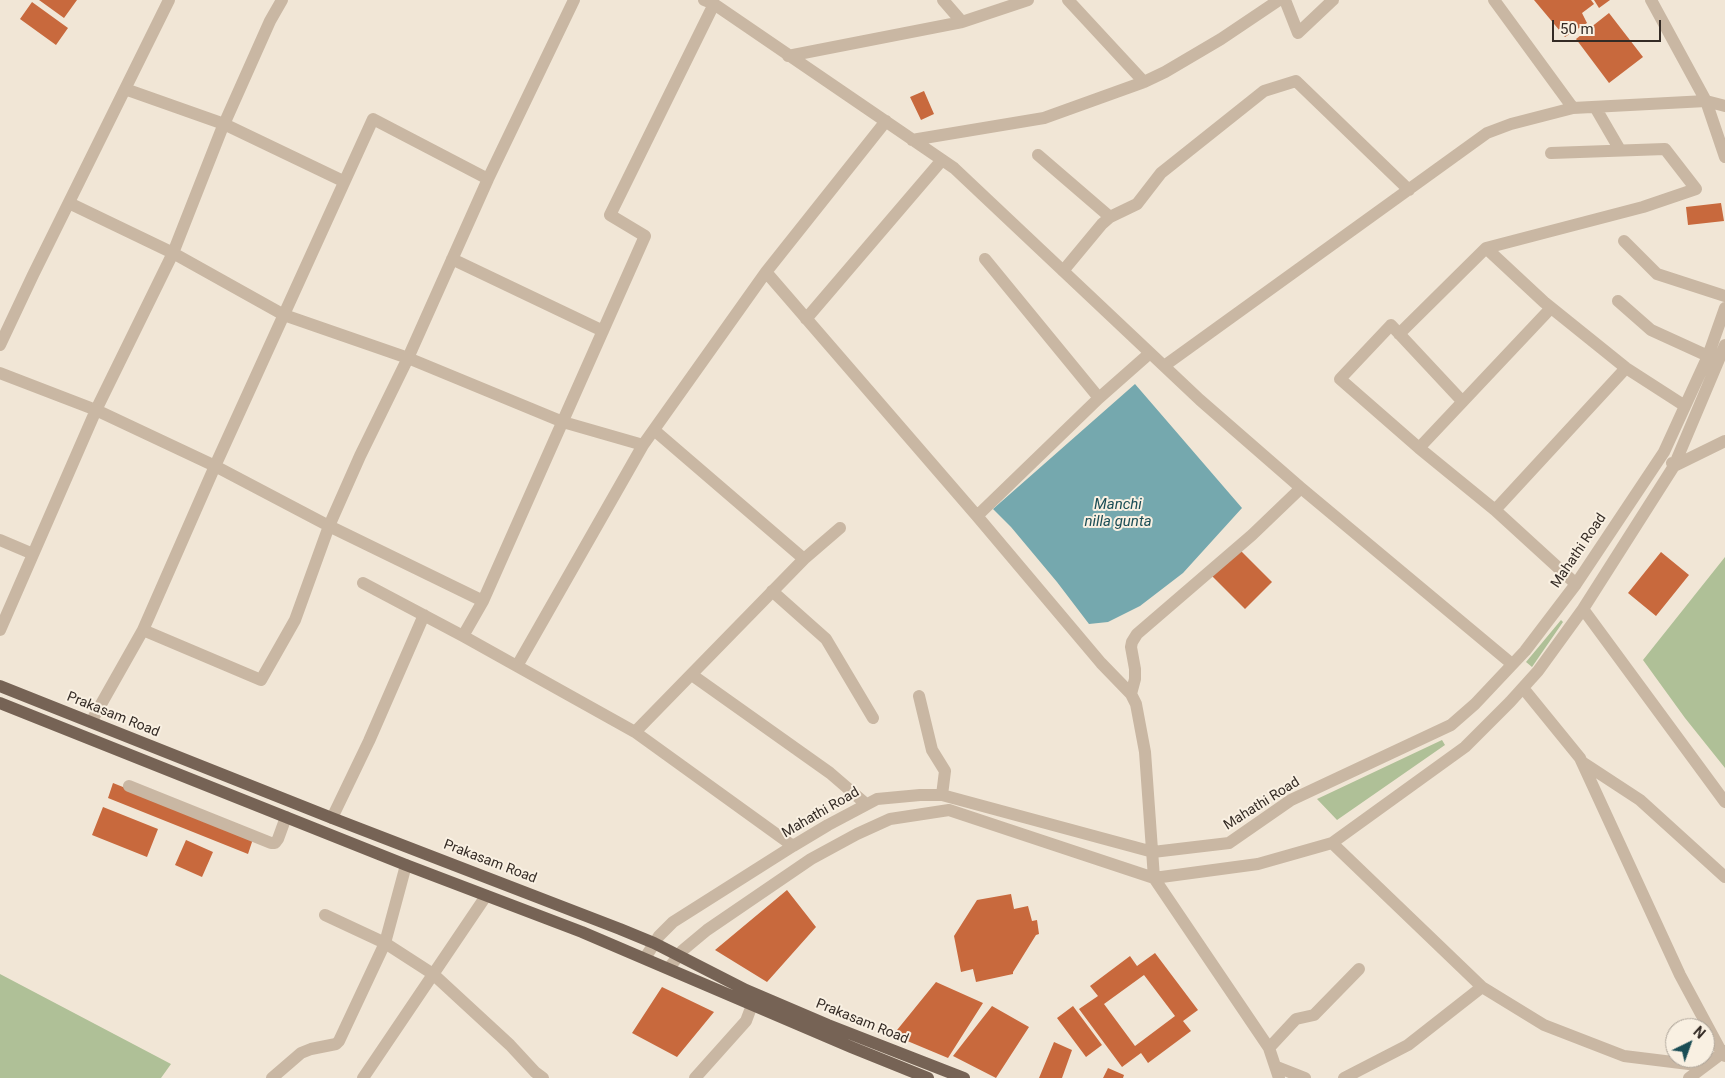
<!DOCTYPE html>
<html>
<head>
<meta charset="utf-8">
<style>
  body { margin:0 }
  #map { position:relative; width:1725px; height:1078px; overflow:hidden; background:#f1e6d6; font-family:Roboto,sans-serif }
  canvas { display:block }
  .north { position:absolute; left:1665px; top:1018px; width:50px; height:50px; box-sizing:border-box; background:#f9f0e2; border:1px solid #aaa196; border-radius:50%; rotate:42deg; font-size:14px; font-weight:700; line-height:20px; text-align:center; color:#342b25 }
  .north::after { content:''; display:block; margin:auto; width:18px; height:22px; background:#1a4d55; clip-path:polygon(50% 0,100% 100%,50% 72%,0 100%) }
  .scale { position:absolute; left:1552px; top:20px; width:109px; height:22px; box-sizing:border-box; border:2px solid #342b25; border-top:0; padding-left:6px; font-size:15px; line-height:18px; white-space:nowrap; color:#342b25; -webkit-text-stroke:4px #f9f0e2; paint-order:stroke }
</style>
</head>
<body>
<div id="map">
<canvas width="1725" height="1078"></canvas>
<div class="north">N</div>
<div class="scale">50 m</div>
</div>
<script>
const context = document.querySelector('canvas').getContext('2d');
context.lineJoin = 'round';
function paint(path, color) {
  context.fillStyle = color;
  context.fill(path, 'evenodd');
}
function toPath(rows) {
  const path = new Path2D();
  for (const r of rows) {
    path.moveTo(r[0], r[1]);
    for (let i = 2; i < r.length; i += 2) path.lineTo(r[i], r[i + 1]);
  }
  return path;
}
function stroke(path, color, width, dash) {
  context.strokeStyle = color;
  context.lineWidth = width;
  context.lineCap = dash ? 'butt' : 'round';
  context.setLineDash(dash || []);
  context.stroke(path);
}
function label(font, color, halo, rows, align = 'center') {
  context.font = font + ' Roboto,sans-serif';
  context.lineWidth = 4;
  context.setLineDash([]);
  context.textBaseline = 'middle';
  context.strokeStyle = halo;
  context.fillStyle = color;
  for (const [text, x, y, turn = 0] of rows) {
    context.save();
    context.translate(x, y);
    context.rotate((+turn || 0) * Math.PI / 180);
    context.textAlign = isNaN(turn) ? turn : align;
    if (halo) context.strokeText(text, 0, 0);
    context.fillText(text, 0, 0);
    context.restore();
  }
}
paint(toPath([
  [1725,557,1725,768,1685,718,1643,660],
  [1561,620,1563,622,1532,667,1526,662],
  [1442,740,1445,745,1337,820,1317,799],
  [0,974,171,1064,161,1078,0,1078]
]), '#afc097');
paint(toPath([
  [1135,384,1242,508,1183,573,1140,606,1108,622,1089,624,1057,582,1011,527,993,509]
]), '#75a8ae');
paint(toPath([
  [39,0,77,0,64,18],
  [1534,0,1591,0,1594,4,1582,13,1587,23,1565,37],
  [1594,0,1610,0,1599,8],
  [32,2,68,28,56,45,20,19],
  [1609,13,1643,57,1609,83,1576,39],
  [924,91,934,114,921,120,910,97],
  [1721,203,1724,221,1688,225,1686,207],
  [1239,549,1272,582,1245,609,1212,576],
  [1661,552,1689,575,1656,616,1628,593],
  [113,783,253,839,248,854,108,798],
  [103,807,158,829,147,857,92,835],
  [186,840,213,852,202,877,175,865],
  [787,890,816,927,767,982,715,950],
  [1011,894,1014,909,1028,906,1032,921,1037,920,1039,934,1036,935,1013,972,1013,974,976,982,973,969,961,972,954,936,977,900],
  [1155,953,1198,1010,1183,1021,1191,1031,1148,1063,1141,1053,1122,1067,1079,1009,1098,996,1090,986,1130,956,1137,966],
  [1144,975,1175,1016,1135,1046,1104,1004],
  [936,982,983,1003,948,1058,893,1035],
  [662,987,714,1012,677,1057,632,1033],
  [992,1006,1029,1027,996,1078,953,1056],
  [1073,1006,1102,1045,1086,1057,1057,1018],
  [1054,1042,1072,1050,1062,1078,1039,1078],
  [1108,1068,1124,1075,1123,1078,1103,1078]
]), '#c8693d');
stroke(toPath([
  [704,0,714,4,954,168,1200,400,1301,488,1512,664],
  [943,0,962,22,1028,0],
  [1068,0,1144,82],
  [1285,0,1298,33,1333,0],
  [1494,0,1573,108],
  [1651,0,1706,101,1725,106],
  [788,56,962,22],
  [125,89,224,124,343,181],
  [1595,107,1620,150],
  [912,140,1044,118,1144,82,1165,72,1221,39,1279,0],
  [1551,153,1665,149,1696,189,1643,207,1486,248,1544,302,1626,368,1685,406],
  [1038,155,1110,217],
  [69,203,173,253,284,315,408,358,563,422,643,445],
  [1624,241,1657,274,1725,296],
  [452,259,603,331],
  [985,259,1099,398],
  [1063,271,1102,224,1110,217,1137,204,1161,173,1264,91,1296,81,1409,190],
  [766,272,977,516,1101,663,1131,694,1136,704,1145,752,1154,878,1269,1048,1279,1078],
  [1618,301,1651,330,1708,356],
  [806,319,942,160],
  [1399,334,1486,248],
  [0,345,33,275,169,0],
  [1164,366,1487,133,1511,124,1573,108,1706,101,1725,157],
  [0,373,96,410,215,466,329,526,483,601],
  [1462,401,1391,325,1340,379,1419,448,1495,510,1576,584],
  [654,430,804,559,840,528],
  [1419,448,1551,308],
  [1672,463,1674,466,1725,441],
  [1495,510,1626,368],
  [977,516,1099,398,1150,353],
  [0,540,33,554],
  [363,583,463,636,635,732,793,846],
  [772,591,826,639,873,718],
  [1583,609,1725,802],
  [0,630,96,410,173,253,221,131,270,21,282,0],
  [143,630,261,680,295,620,329,526,360,456,408,358,488,179,574,0],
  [463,636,483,601,645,236,610,215,714,4],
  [517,666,643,445,766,272,886,121],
  [692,675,830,773,866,804],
  [1523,688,1580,758,1680,975,1722,1053,1725,1056],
  [1131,694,1135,679,1135,669,1131,647,1132,642,1137,634,1252,535,1301,488],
  [919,696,932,750,945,771,942,795],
  [91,722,143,630,215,466,373,119,488,179],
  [635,732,804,559],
  [1582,762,1640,800,1725,877],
  [129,786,271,843,275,843,278,839,286,817],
  [332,818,369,741,424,615],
  [1332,843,1482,987],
  [325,915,385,943,433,974,510,1045,535,1072,543,1078],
  [645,958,659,936,673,922,793,846,828,825,877,799,920,795,942,795,1153,852,1229,843,1291,800,1451,725,1475,704,1525,651,1576,584,1664,452,1708,356,1725,308],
  [669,968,683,950,707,930,811,859,857,834,890,819,949,810,1154,878,1258,864,1332,843,1465,747,1510,702,1538,671,1583,609,1674,466,1725,345],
  [1269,1048,1296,1019,1314,1015,1359,969],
  [1277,1067,1305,1078],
  [272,1078,301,1053,311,1049,336,1044,339,1041,385,943,406,865],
  [363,1078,486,896],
  [695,1078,746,1021,752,1005],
  [1344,1078,1408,1045,1482,987,1544,1025,1624,1056,1705,1066],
  [1689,1078,1725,1051]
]), '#c9b7a3', 12);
stroke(toPath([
  [0,686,332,818,620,929,654,943,746,990,828,1025,964,1078],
  [0,703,406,865,582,932,851,1047,928,1078]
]), '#766355', 12);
label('14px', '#342b25', '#f9f0e2', [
  ["Mahathi Road",1579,551,-56],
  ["Prakasam Road",113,715,22],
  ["Mahathi Road",1262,804,-32],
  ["Mahathi Road",821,813,-30],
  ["Prakasam Road",490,862,21],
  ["Prakasam Road",862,1022,22]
]);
label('italic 15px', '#1a4d55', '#f9f0e2', [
  ["Manchi",1118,505],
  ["nilla gunta",1118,522]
]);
</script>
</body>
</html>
